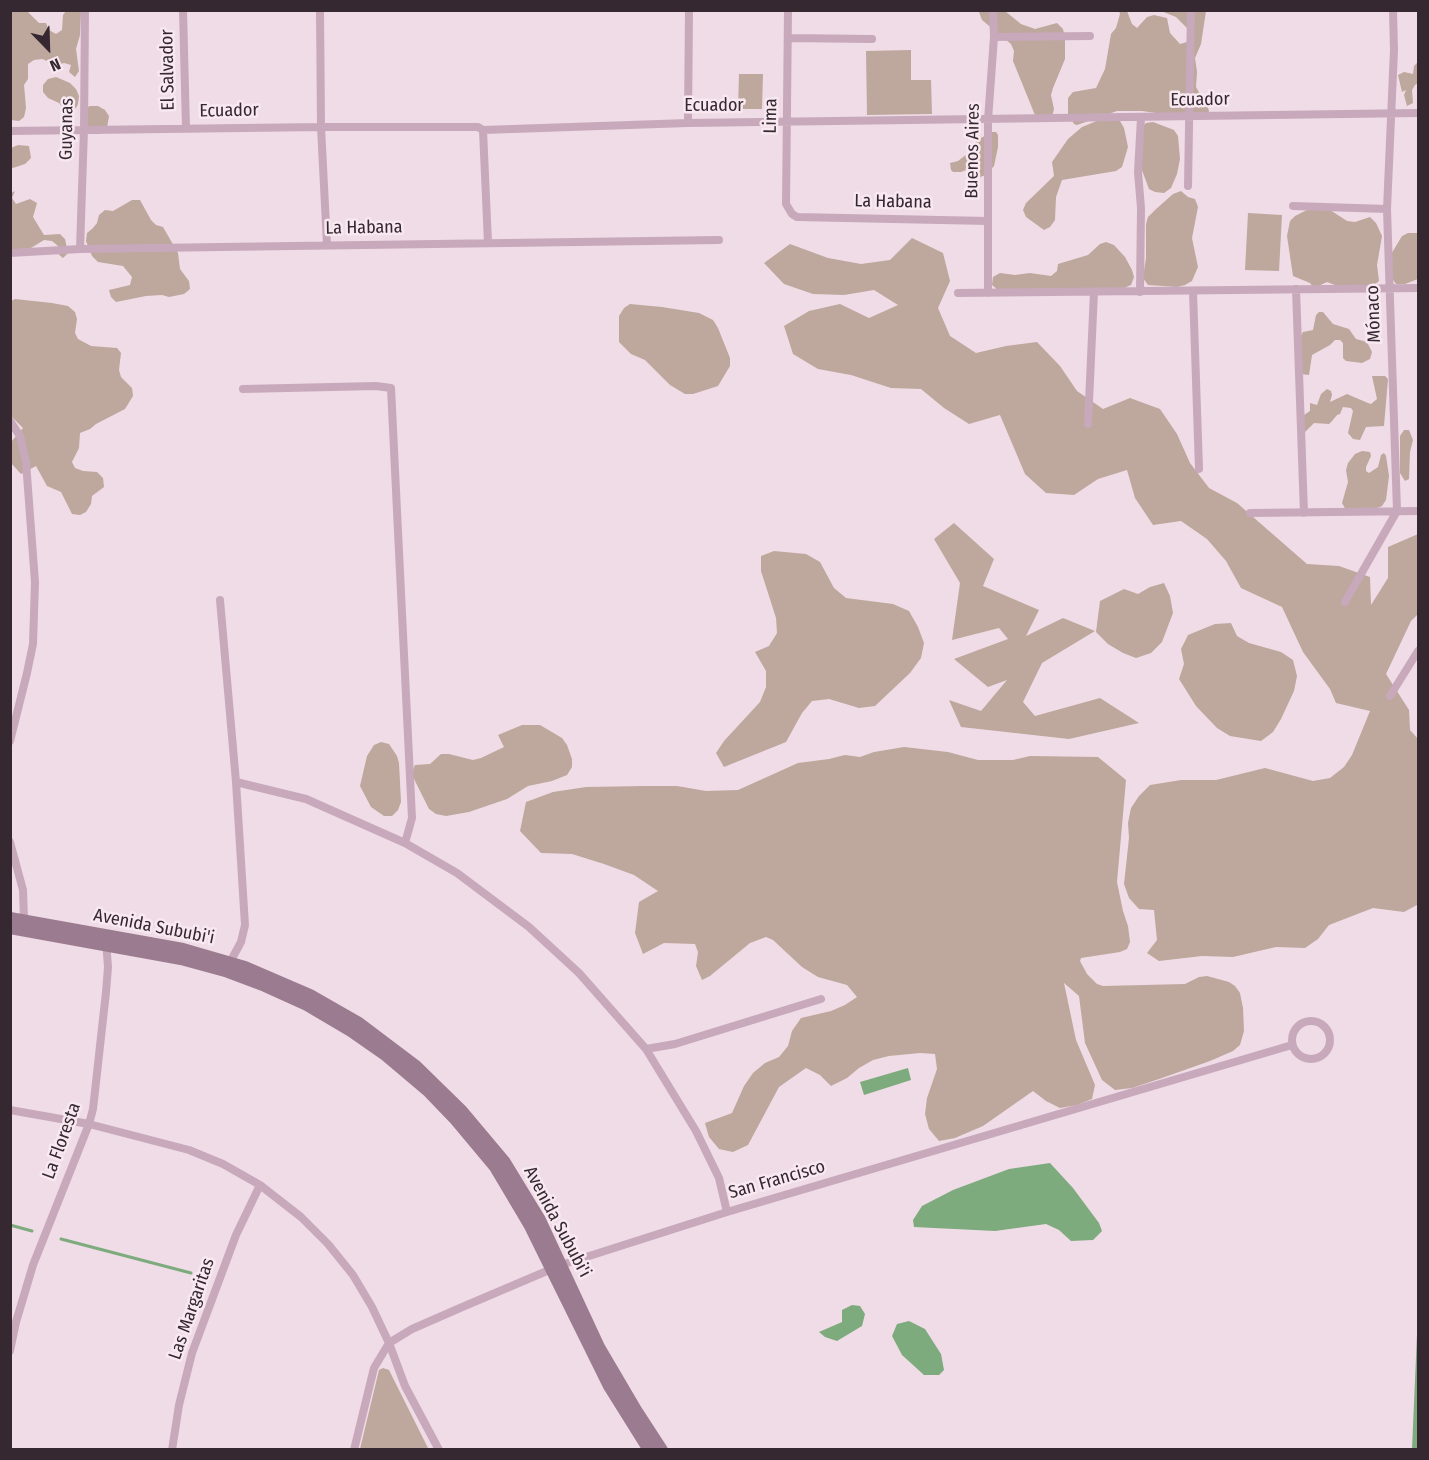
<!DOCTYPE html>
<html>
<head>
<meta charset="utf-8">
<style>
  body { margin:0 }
  #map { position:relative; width:1429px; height:1460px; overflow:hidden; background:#f0dce6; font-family:"Fira Sans Condensed",sans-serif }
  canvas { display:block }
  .frame { position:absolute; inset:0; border:12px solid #352831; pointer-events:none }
  .north { position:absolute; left:18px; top:18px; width:60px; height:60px; -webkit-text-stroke:4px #f8e8f0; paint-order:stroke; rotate:157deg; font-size:16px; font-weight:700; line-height:24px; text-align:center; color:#352831 }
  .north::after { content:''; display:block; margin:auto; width:21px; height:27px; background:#352831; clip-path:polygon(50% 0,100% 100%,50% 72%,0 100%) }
</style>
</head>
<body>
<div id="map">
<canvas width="1429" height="1460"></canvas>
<div class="frame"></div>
<div class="north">N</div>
</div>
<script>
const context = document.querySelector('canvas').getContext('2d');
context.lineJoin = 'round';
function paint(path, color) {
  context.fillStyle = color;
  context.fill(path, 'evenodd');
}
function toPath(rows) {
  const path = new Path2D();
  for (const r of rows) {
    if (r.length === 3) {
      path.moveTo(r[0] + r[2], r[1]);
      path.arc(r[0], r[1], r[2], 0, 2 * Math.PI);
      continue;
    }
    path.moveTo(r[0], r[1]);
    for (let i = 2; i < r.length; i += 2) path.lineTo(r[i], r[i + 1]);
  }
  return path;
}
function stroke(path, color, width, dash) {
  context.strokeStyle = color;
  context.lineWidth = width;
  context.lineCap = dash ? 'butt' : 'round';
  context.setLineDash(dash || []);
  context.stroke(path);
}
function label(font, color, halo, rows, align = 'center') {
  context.font = font + ' "Fira Sans Condensed",sans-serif';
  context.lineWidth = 5;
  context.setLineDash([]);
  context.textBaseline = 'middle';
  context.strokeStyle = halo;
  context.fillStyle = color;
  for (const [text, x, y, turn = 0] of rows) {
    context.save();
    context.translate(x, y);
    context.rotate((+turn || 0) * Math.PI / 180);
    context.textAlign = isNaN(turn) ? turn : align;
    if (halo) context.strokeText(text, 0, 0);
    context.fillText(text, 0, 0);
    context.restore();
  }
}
paint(toPath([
  [11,11,27,11,39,23,46,23,49,30,56,34,62,30,63,15,66,11,81,11,81,12,80,35,76,49,79,71,75,77,69,72,71,65,64,63,57,65,42,59,34,60,28,64,28,79,24,85,26,108,24,117,19,121,11,120],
  [980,11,1005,11,1021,24,1035,29,1057,23,1063,29,1065,37,1065,59,1053,88,1051,95,1054,109,1052,117,1037,120,1013,61,1014,51,1011,44,982,20,979,12],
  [1119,11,1127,11,1132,24,1137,28,1147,17,1154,15,1167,18,1170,33,1180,44,1187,42,1187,28,1176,17,1161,11,1206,11,1201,44,1195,58,1197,72,1196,87,1200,94,1206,97,1209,112,1178,116,1142,111,1117,111,1077,125,1074,124,1068,114,1068,98,1073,92,1096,88,1105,69,1111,34,1116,28,1120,14],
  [911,50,911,80,931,80,932,114,867,115,866,51],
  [1418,62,1418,83,1415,85,1412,90,1413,103,1407,106,1404,95,1406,90,1402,92,1398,75,1404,72,1413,74,1414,66],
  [739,74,763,74,762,109,738,109],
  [56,77,70,83,76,89,79,96,78,104,76,108,65,110,59,103,48,98,43,92,43,85,48,79],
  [90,106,98,106,105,110,109,116,107,128,100,134,92,134,85,131,86,108],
  [1109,116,1120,121,1124,128,1128,147,1122,167,1116,171,1062,180,1056,197,1055,220,1050,227,1044,230,1026,217,1023,210,1026,203,1054,176,1052,162,1068,139,1082,127],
  [1153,122,1174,130,1178,136,1180,159,1177,174,1171,188,1164,193,1155,192,1149,189,1140,165,1141,128,1146,123],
  [992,132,996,132,998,135,998,147,994,166,986,175,980,177,971,168,961,172,953,172,951,170,950,163,958,161,967,154,971,155,977,140],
  [18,145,29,146,31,158,25,164,13,168,11,167,11,148],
  [15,191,12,198,16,204,30,199,37,203,33,217,44,235,60,234,65,239,68,253,63,258,57,253,58,246,52,241,44,240,31,248,11,250,11,193],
  [1181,191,1188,197,1195,199,1198,207,1192,238,1198,267,1192,281,1185,285,1177,287,1148,285,1143,278,1146,258,1146,224,1148,217,1155,210,1173,194],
  [132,200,140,200,151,220,156,225,163,227,178,253,180,269,189,281,190,289,184,294,169,297,162,295,146,296,116,302,111,297,109,290,130,285,132,277,123,266,98,262,92,256,86,241,87,233,93,228,97,223,99,215,105,210,113,211],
  [1311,208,1327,208,1347,221,1355,222,1370,217,1376,223,1382,236,1377,265,1379,281,1373,286,1335,285,1327,282,1314,288,1310,283,1293,276,1287,236,1290,221,1295,216],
  [1248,213,1282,215,1279,271,1245,270],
  [1408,233,1418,233,1418,279,1405,284,1396,284,1392,278,1390,256,1402,236],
  [912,238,943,253,950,281,938,308,950,336,976,353,1006,346,1037,342,1060,366,1077,391,1103,409,1130,398,1160,409,1177,434,1190,463,1209,488,1237,503,1307,564,1339,566,1370,577,1371,605,1388,578,1388,547,1418,534,1418,614,1411,621,1386,674,1409,710,1410,730,1418,739,1418,903,1417,905,1404,912,1373,908,1329,925,1318,939,1305,948,1276,947,1233,957,1202,956,1159,961,1147,953,1157,940,1154,910,1139,909,1129,898,1124,884,1129,838,1128,823,1131,808,1139,796,1150,785,1181,780,1216,780,1265,768,1313,781,1330,778,1344,767,1352,755,1370,711,1336,703,1330,689,1303,652,1282,607,1241,588,1226,561,1207,539,1181,521,1153,525,1135,498,1127,470,1098,479,1074,495,1046,493,1025,474,1000,415,969,424,944,408,921,389,891,388,851,375,818,369,793,354,784,326,809,311,840,304,869,318,898,305,874,290,844,295,813,294,784,284,764,263,790,244,828,258,861,264,890,260],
  [1106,242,1114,245,1125,257,1132,270,1134,277,1131,285,1124,288,998,290,992,285,993,277,1000,273,1015,275,1030,273,1051,276,1057,271,1058,264,1088,255,1100,244],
  [15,299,52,303,68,306,75,312,77,319,75,333,78,339,91,346,117,348,121,353,119,370,121,377,132,388,133,396,125,409,96,424,90,429,80,433,79,448,72,462,75,468,83,471,97,472,103,478,104,487,92,496,91,504,86,512,80,515,72,514,61,492,47,486,36,466,21,474,11,463,11,442,23,428,11,416,11,301],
  [630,304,662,307,699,313,713,320,718,328,730,358,730,366,718,386,693,394,685,394,670,385,645,360,631,354,619,342,619,316,624,308],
  [1319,312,1323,312,1333,324,1349,329,1356,339,1367,342,1372,352,1370,359,1362,363,1346,361,1343,358,1343,343,1340,340,1335,340,1330,345,1312,355,1309,375,1301,374,1301,336,1303,332,1313,330,1316,315],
  [1372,376,1385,376,1388,379,1384,426,1366,427,1360,440,1353,439,1348,433,1353,411,1351,408,1343,407,1340,414,1337,415,1332,421,1329,424,1314,423,1304,433,1304,415,1310,411,1310,403,1317,405,1321,394,1327,389,1331,391,1332,395,1330,402,1347,394,1368,403,1371,404,1377,399],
  [1404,430,1409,430,1413,440,1410,452,1409,479,1405,481,1400,473,1400,436],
  [1362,451,1370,452,1371,456,1366,467,1366,471,1369,473,1378,467,1381,455,1384,453,1386,456,1389,476,1386,500,1382,506,1369,511,1346,510,1342,503,1348,482,1346,470,1348,463,1355,454],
  [954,523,994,559,983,586,1039,610,1026,636,1063,618,1095,631,1042,663,1023,702,1035,716,1100,698,1139,723,1069,739,961,727,949,700,981,711,1007,680,988,687,954,659,1008,639,999,628,952,640,960,583,934,539],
  [774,551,806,554,820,562,834,588,846,598,893,604,909,611,918,627,924,643,921,658,910,673,875,706,859,708,829,699,812,701,802,713,786,742,724,767,716,753,724,741,760,702,766,687,766,671,755,652,769,646,777,633,776,618,761,571,761,556],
  [1164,583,1170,596,1173,613,1162,642,1151,653,1136,658,1123,653,1108,644,1096,632,1100,601,1124,589,1138,594,1150,587],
  [1231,623,1237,636,1249,643,1281,652,1293,660,1297,676,1294,691,1281,719,1273,732,1261,741,1230,736,1217,728,1196,706,1179,679,1184,664,1181,649,1188,635,1215,624],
  [522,725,540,725,562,738,567,745,572,759,572,767,567,775,552,781,528,786,507,799,469,812,446,816,436,814,429,809,415,781,412,773,415,765,430,764,441,754,449,754,473,760,481,758,504,747,498,735],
  [381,742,389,744,397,756,399,763,401,802,398,810,392,816,384,816,371,807,360,786,367,756,374,745],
  [904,747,948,752,978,760,1013,760,1030,756,1098,757,1126,780,1117,882,1123,911,1128,926,1130,942,1127,949,1120,952,1081,958,1080,961,1087,974,1097,984,1103,986,1185,984,1199,977,1207,976,1229,982,1235,986,1240,993,1243,1008,1244,1031,1240,1045,1233,1051,1210,1061,1162,1078,1132,1088,1115,1090,1102,1080,1085,1043,1079,996,1064,983,1076,1040,1095,1085,1092,1099,1077,1105,1060,1108,1046,1101,1033,1091,983,1126,955,1138,939,1141,929,1129,925,1114,927,1098,937,1069,935,1054,920,1053,889,1056,873,1060,859,1068,847,1078,831,1086,820,1075,806,1068,779,1087,748,1145,733,1152,719,1149,709,1137,705,1123,732,1113,744,1086,753,1073,765,1063,779,1057,788,1046,792,1031,801,1018,831,1011,845,1005,857,997,847,985,818,977,802,967,773,940,766,937,750,943,710,976,702,980,696,966,698,952,695,944,664,943,643,954,635,933,639,902,658,891,634,875,604,864,572,854,541,853,520,831,526,802,553,792,586,787,645,786,677,786,706,791,738,790,798,763,829,759,845,755,860,757,874,752],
  [383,1368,389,1370,428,1448,426,1449,360,1449,379,1370]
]), '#bea79d');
paint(toPath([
  [908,1068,911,1080,864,1095,860,1082],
  [1050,1163,1073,1188,1099,1223,1102,1231,1093,1240,1071,1241,1059,1230,1046,1224,995,1231,914,1227,913,1220,922,1206,953,1190,1009,1169],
  [852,1305,860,1306,865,1314,862,1326,837,1341,825,1337,819,1332,842,1322,842,1310],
  [1418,1311,1418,1449,1412,1450,1412,1449],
  [909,1321,925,1329,941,1354,944,1370,939,1375,924,1375,902,1355,892,1336,897,1324]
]), '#7dab7d');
stroke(toPath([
  [10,1225,32,1231],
  [61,1239,191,1273]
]), '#7dab7d', 3);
stroke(toPath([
  [183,10,186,128],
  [320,10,321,127,327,245],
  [788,10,786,204,792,214,797,217,988,221],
  [994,37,1090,36],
  [788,38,872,39],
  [688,123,689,10],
  [483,130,488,243],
  [10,131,321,127,478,127,483,130,688,123,1418,113],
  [1188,186,1191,10],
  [1293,206,1387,209],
  [80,249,84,129,85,10],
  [10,253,80,249,719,240],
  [1296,289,1304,513],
  [1193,291,1199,469],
  [1140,292,1141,208,1138,172,1141,118],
  [958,293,1418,288],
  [988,293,988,120,994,37,993,10],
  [243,389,376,386,391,388,412,818,405,843],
  [10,421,20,436,26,462,35,582,33,644,27,673,10,741],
  [1088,424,1094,292],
  [1250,513,1418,511],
  [220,600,236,782,245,925,241,942,228,966],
  [1345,602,1397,511,1387,209,1394,50,1393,10],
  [1390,696,1418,651],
  [236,782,306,799,405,843,457,873,529,927,579,973,646,1049,675,1044,821,999],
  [10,842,23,890,24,920],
  [1311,1040,19],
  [646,1049,696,1131,719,1178,727,1212],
  [10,1110,89,1124,189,1150,223,1164,260,1185,301,1217,328,1244,353,1275,372,1307,389,1343,405,1386,439,1450],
  [10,1351,16,1322,33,1265,89,1124,93,1109,106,992,108,967,106,941],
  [172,1450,179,1405,192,1353,236,1235,260,1185],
  [354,1450,374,1368,389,1343,412,1329,460,1308,561,1265,727,1212,1292,1045]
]), '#c7a9bb', 8);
stroke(toPath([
  [10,918,183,949,245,967,310,995,359,1023,416,1066,462,1111,504,1161,540,1220,599,1347,636,1410,662,1450],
  [10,928,181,959,225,971,265,986,307,1005,351,1031,384,1054,429,1092,454,1118,495,1167,530,1226,609,1386,649,1450]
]), '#9b7b90', 12);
label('18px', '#352831', '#f8e8f0', [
  ["El Salvador",168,70,-91],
  ["Ecuador",1200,100,-1],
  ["Ecuador",714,106],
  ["Ecuador",229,111,-1],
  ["Lima",771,116,-89],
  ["Guyanas",67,129,-89],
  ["Buenos Aires",973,151,-89],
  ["La Habana",893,202,1],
  ["La Habana",364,228,-1],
  ["Mónaco",1374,314,-92],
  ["Avenida Sububi'i",154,927,11],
  ["La Floresta",62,1141,-70],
  ["San Francisco",777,1180,-16],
  ["Avenida Sububi'i",557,1222,62],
  ["Las Margaritas",192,1309,-71]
]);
</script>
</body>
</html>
